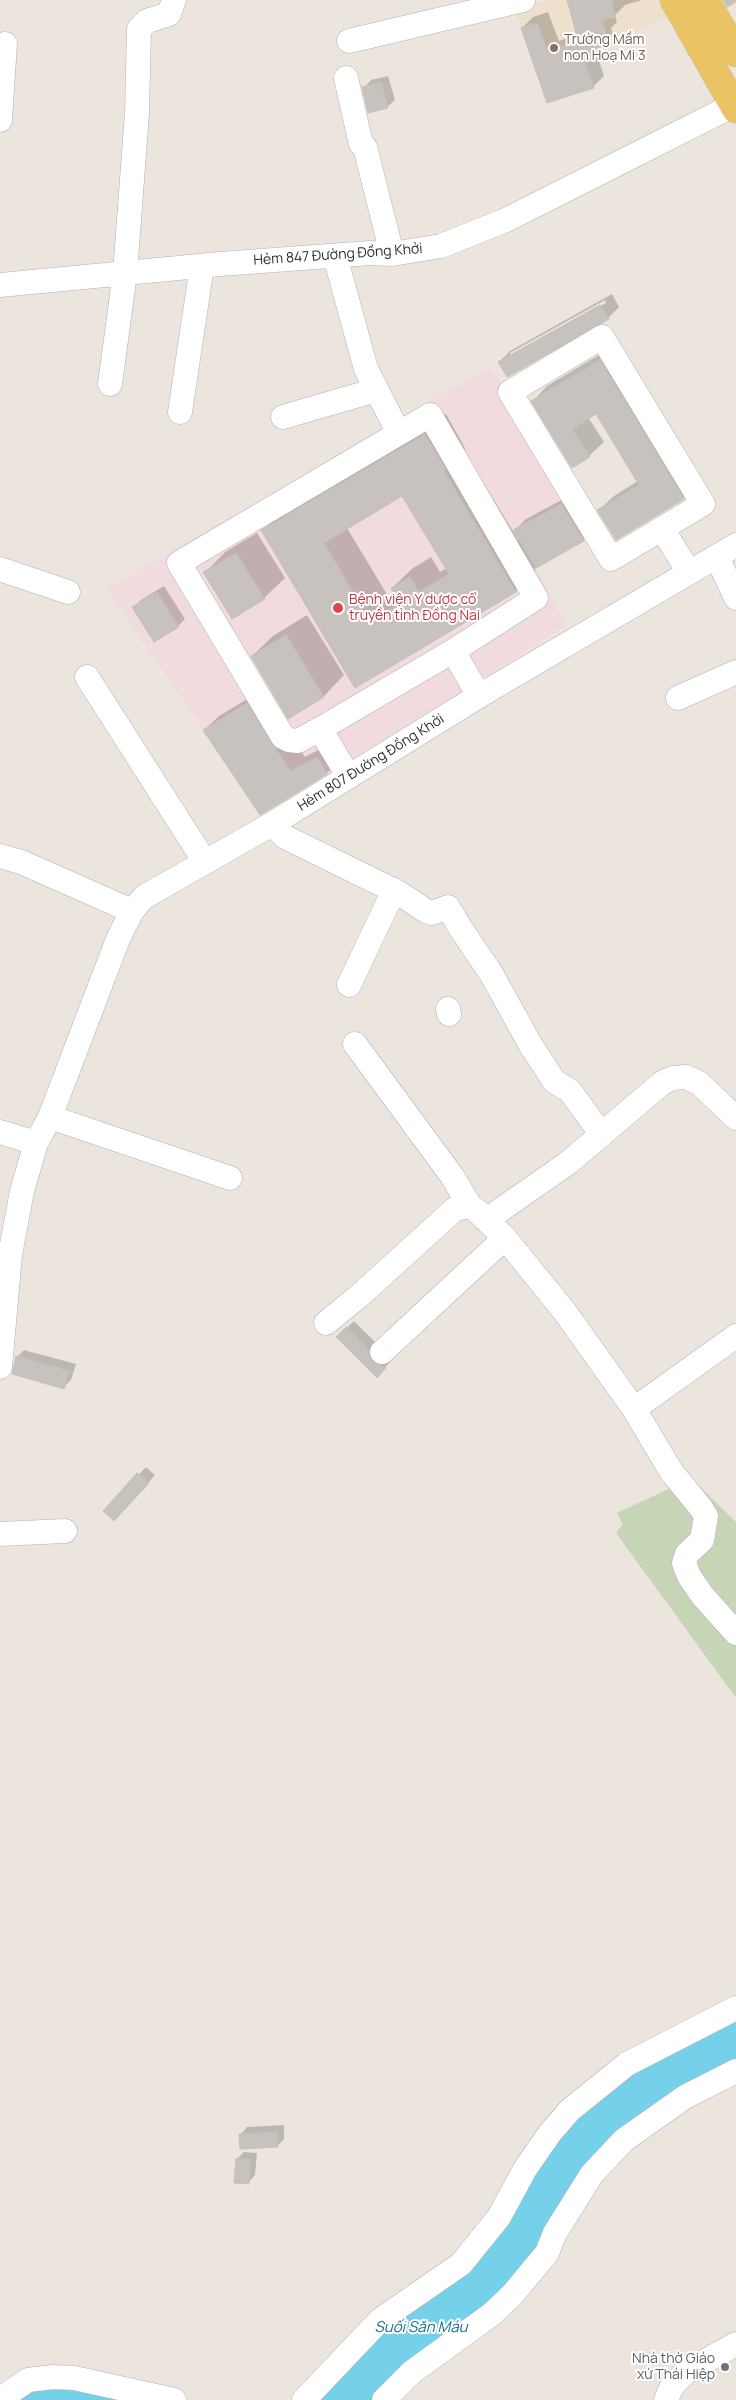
<!DOCTYPE html>
<html>
<head>
<meta charset="utf-8">
<style>
  body { margin:0 }
  canvas { display:block; background:#ece5dd }
</style>
</head>
<body>
<canvas width="736" height="2400"></canvas>
<script>
const context = document.querySelector('canvas').getContext('2d');
context.lineJoin = 'round';
function paint(path, color) {
  context.fillStyle = color;
  context.fill(path, 'evenodd');
}
function toPath(rows) {
  const path = new Path2D();
  for (const r of rows) {
    path.moveTo(r[0], r[1]);
    for (let i = 2; i < r.length; i += 2) path.lineTo(r[i], r[i + 1]);
  }
  return path;
}
function stroke(path, color, width, dash) {
  context.strokeStyle = color;
  context.lineWidth = width;
  context.lineCap = dash ? 'butt' : 'round';
  context.setLineDash(dash || []);
  context.stroke(path);
}
function label(font, color, halo, rows, align = 'center') {
  context.font = font + ' Manrope,sans-serif';
  context.lineWidth = 4;
  context.setLineDash([]);
  context.textBaseline = 'middle';
  context.strokeStyle = halo;
  context.fillStyle = color;
  for (const [text, x, y, turn = 0] of rows) {
    context.save();
    context.translate(x, y);
    context.rotate((+turn || 0) * Math.PI / 180);
    context.textAlign = isNaN(turn) ? turn : align;
    if (halo) context.strokeText(text, 0, 0);
    context.fillText(text, 0, 0);
    context.restore();
  }
}
paint(toPath([
  [550,0,662,0,672,16,584,59,594,88,547,103,514,8]
]), '#ede1ce');
paint(toPath([
  [491,366,588,539,536,568,566,626,261,815,107,589]
]), '#f2dbdd');
paint(toPath([
  [689,1476,736,1522,736,1698,616,1533,623,1524,617,1513,677,1485]
]), '#c6d5b5');
paint(toPath([
  [736,2016,736,2064,683,2091,550,2229,507,2290,375,2400,313,2400,409,2307,555,2137,631,2069],
  [53,2384,144,2400,9,2400]
]), '#75d1e9');
paint(toPath([
  [568,0,642,0,625,5,615,15,617,22,611,28,613,34,602,45,595,48,604,76,593,87,547,101,522,28,533,17,548,12,559,41,578,34],
  [388,76,395,100,387,107,364,88,371,80],
  [612,294,619,307,608,318,499,362,510,351],
  [605,300,606,303,510,356,510,353],
  [614,346,698,484,683,498,599,510,614,496,638,481,596,413,588,417,604,442,589,456,533,401,547,386],
  [446,414,465,448,464,450,518,540,520,539,515,530,526,519,573,494,594,529,583,540,534,568,536,570,516,591,356,686,263,531,283,510],
  [402,494,447,568,440,572,431,557,413,568,392,588,398,597,391,601,347,528],
  [257,533,285,578,264,598,205,573,225,552],
  [164,586,185,619,178,626,134,607,141,600],
  [307,615,344,675,324,696,289,717,252,656,273,636],
  [262,690,305,757,331,743,341,758,327,773,261,813,204,730,219,716],
  [354,1321,376,1343,379,1355,392,1360,377,1376,337,1337],
  [24,1350,76,1364,71,1380,64,1387,17,1357],
  [146,1467,155,1475,122,1512,105,1511],
  [284,2125,284,2139,277,2146,240,2135,247,2127],
  [244,2152,257,2153,255,2175,248,2183,237,2159]
]), '#0003');
const building = toPath([
  [567,0,612,0,615,17,602,20,606,34,599,37,603,46,582,55,594,88,547,103,521,28,537,23,548,51,578,40,567,0],
  [723,0,736,0,736,2,727,7,723,0],
  [381,82,388,108,368,113,362,87,381,82],
  [600,305,609,319,507,377,498,362,600,305],
  [600,360,684,499,616,540,597,510,639,485,596,414,572,429,590,457,572,468,531,401,600,360],
  [425,434,446,470,444,471,516,592,355,688,261,530,425,434],
  [402,496,449,574,419,592,410,577,391,588,400,603,370,621,324,543,402,496],
  [561,504,584,541,536,568,513,530,561,504],
  [236,553,265,599,232,619,203,572,236,553],
  [157,592,179,627,154,642,132,607,157,592],
  [286,635,324,697,288,719,251,656,286,635],
  [247,703,290,771,317,757,327,774,260,815,203,730,247,703],
  [346,1327,369,1350,372,1362,386,1368,377,1378,336,1337,346,1327],
  [16,1356,69,1371,64,1389,12,1374,16,1356],
  [137,1473,149,1483,114,1521,103,1511,137,1473],
  [277,2132,278,2147,240,2149,239,2134,277,2132],
  [236,2159,250,2159,249,2184,234,2183,236,2159]
]);
paint(building, '#c7c2bd');
stroke(building, '#c7c0b7', 1);
const minor = toPath([
  [349,41,523,0],
  [346,78,361,144,365,147,392,254],
  [0,120,5,44],
  [335,256,366,369,393,422],
  [0,285,220,264,370,253,392,254,441,246,506,220,734,105],
  [602,337,703,504,611,559,510,392,602,337],
  [110,384,125,273,137,113,139,29,147,21,169,14,174,0],
  [180,412,202,266],
  [430,415,536,598,453,651,320,729,298,741,289,740,283,737,179,563,430,415],
  [283,417,376,390],
  [662,529,689,572],
  [717,557,736,598],
  [0,569,68,592],
  [453,651,479,696],
  [87,677,205,862],
  [678,698,736,672],
  [320,729,349,777],
  [272,824,285,837,399,893,426,911,432,913,448,907,459,926,492,975,530,1044,554,1081,570,1091,602,1135],
  [0,856,21,862,132,911,144,897,272,824,479,696,736,545],
  [349,985,394,890],
  [448,1009,449,1014],
  [355,1044,452,1176,470,1206],
  [50,1117,230,1178],
  [0,1132,36,1143],
  [486,1220,568,1163,662,1083,673,1078,686,1077,699,1083,736,1118],
  [326,1323,359,1296,455,1209,470,1206,476,1210,505,1238,565,1312,634,1409,671,1471,701,1508,706,1516,702,1540,687,1554,684,1563,689,1576,702,1595,736,1633],
  [382,1352,505,1238],
  [0,1367,10,1255,22,1191,36,1143,50,1117,118,939,132,911],
  [634,1409,736,1336],
  [0,1534,65,1531],
  [0,2399,28,2380,53,2377,74,2378,174,2400],
  [304,2400,380,2320,461,2264,499,2217,525,2169,550,2133,570,2110,627,2064,736,2008],
  [384,2400,412,2372,492,2314,512,2295,547,2253,555,2233,592,2174,624,2140,685,2097,736,2071],
  [666,2400,672,2386,686,2372,736,2344]
]);
const major = toPath([
  [674,0,736,109],
  [705,0,736,53]
]);
stroke(minor, '#aeb1ba', 25);
stroke(major, '#c4c4c4', 29);
stroke(minor, '#fff', 24);
stroke(major, '#eac364', 28);
for (const [x, y, r, color] of [
  [554,48,5,"#8d6e63"],
  [338,608,6,"#e0444e"],
  [725,2367,5,"#6b7280"]
]) {
  const dot = new Path2D();
  dot.arc(x, y, r, 0, 2 * Math.PI);
  context.fillStyle = color;
  context.fill(dot);
  stroke(dot, '#fff', 2);
}
label('14px', '#785e54', '#fff', [
  ["Trường Mầm",564,40],
  ["non Hoạ Mi 3",564,56]
], 'left');
label('14px', '#2b2b2b', '#fff', [
  ["Hẻm 847 Đường Đồng Khởi",338,255,-4],
  ["Hẻm 807 Đường Đồng Khởi",371,763,-32]
]);
label('14px', '#be3a42', '#fff', [
  ["Bệnh viện Y dược cổ",349,600],
  ["truyền tỉnh Đồng Nai",349,616]
], 'left');
label('14px', '#5b616d', '#fff', [
  ["Nhà thờ Giáo",715,2359],
  ["xứ Thái Hiệp",715,2375]
], 'right');
label('italic 15px', '#147095', '#fff', [
  ["Suối Săn Máu",421,2328]
]);
</script>
</body>
</html>
